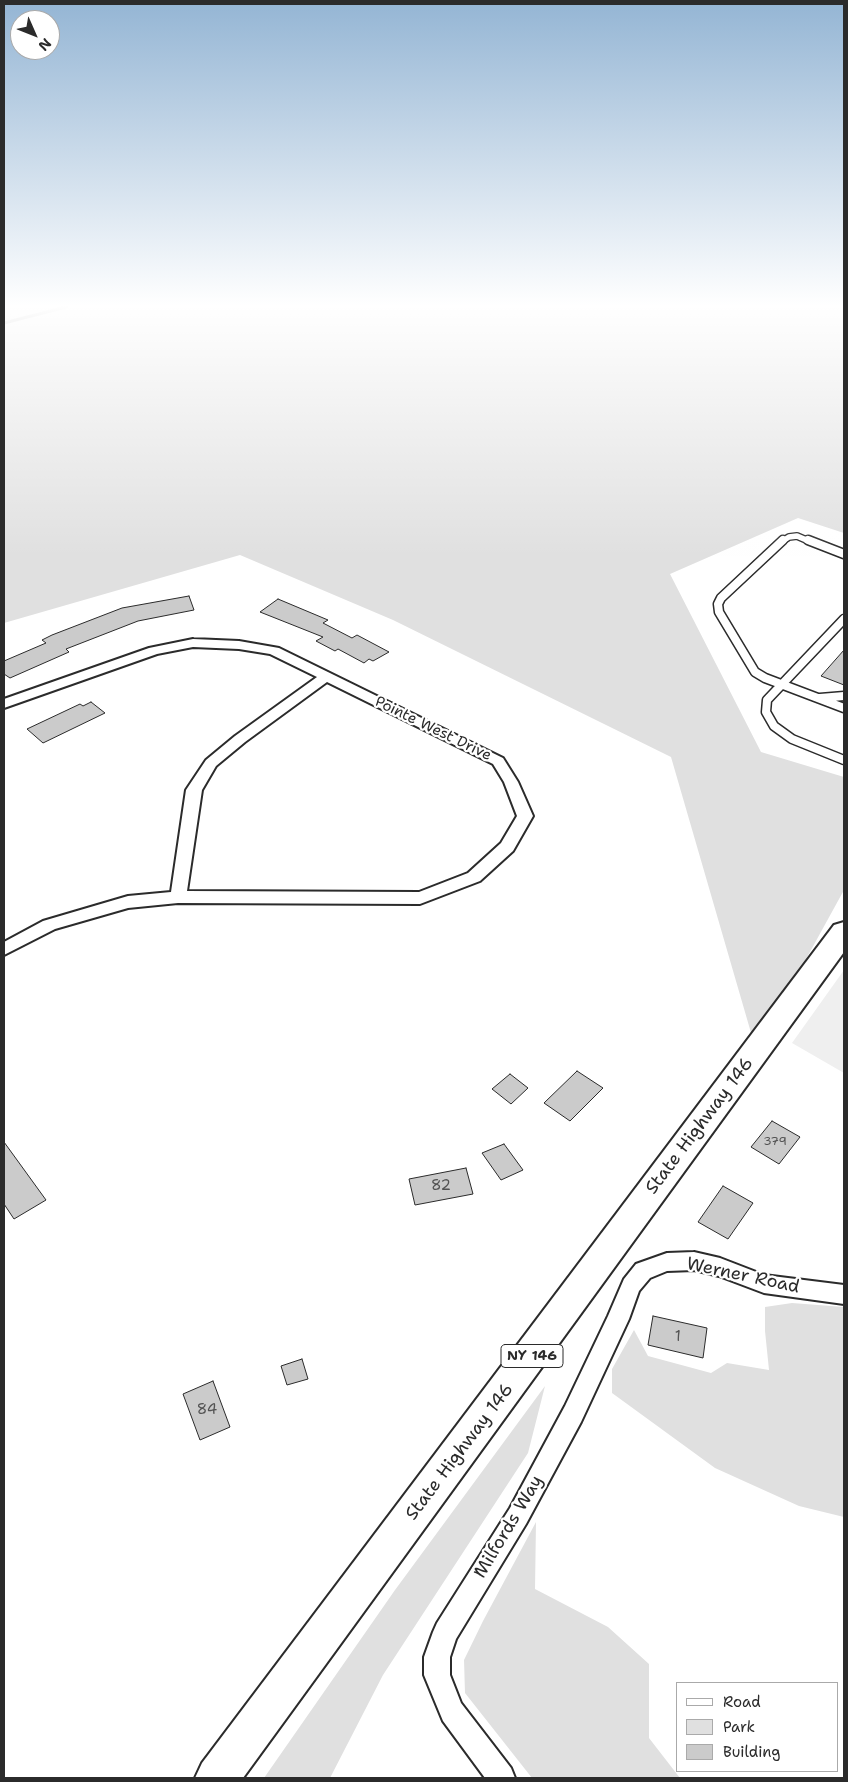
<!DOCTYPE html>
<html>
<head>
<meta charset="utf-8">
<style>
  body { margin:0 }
  #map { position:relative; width:848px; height:1782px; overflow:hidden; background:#fff; font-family:"Shantell Sans",sans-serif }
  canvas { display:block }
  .frame { position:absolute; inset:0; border:5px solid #2b2b2b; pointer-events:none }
  .legend { position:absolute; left:676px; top:1682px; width:162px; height:90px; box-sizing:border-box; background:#fff; border:1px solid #aaa; margin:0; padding:6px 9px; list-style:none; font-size:15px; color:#2b2b2b }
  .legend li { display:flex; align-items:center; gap:10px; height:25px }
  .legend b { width:25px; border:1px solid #aaa }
  .north { position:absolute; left:10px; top:10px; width:50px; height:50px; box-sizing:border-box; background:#fff; border:1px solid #aaa; border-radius:50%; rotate:134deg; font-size:14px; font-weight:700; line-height:20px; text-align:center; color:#2b2b2b }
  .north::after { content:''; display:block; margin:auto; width:18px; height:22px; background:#2b2b2b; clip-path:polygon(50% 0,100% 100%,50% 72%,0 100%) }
</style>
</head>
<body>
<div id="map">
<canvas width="848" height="1782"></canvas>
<div class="frame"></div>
<ul class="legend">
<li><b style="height:6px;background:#fff"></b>Road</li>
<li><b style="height:14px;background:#e0e0e0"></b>Park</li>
<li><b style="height:14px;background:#cbcbcb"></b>Building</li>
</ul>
<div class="north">N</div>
</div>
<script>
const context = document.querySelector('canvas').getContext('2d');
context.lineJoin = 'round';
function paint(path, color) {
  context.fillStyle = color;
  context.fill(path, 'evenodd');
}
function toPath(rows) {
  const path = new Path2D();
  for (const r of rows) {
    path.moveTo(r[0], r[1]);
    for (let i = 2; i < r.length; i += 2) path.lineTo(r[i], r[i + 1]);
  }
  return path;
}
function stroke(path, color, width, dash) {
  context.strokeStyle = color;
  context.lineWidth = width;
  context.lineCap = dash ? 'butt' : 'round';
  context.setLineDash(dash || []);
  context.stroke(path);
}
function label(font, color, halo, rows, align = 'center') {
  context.font = font + ' "Shantell Sans",sans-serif';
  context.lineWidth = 4.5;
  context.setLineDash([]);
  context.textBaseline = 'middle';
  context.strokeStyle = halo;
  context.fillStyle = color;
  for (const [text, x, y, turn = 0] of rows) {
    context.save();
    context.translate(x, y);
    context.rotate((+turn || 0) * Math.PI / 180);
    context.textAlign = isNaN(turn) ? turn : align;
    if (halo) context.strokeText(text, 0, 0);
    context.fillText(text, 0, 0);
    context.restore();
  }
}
paint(toPath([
  [844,970,844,1073,792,1043]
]), '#efefef');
paint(toPath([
  [4,307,844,307,844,533,798,518,670,574,761,752,844,777,844,890,756,1050,671,757,393,620,240,555,4,623],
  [792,1303,844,1307,844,1517,799,1506,715,1468,612,1393,612,1369,634,1330,648,1356,711,1373,727,1363,769,1370,765,1331,765,1307],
  [545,1386,528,1453,383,1675,330,1778,264,1778,395,1590],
  [536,1522,535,1589,608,1627,649,1664,649,1738,680,1778,532,1778,465,1693,464,1660,483,1621]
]), '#e0e0e0');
stroke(toPath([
  [4,323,66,307]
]), '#7e7e7e', 3);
const building = toPath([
  [189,596,194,610,138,621,66,649,69,652,10,678,4,674,4,661,46,643,42,640,52,635,122,608,189,596],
  [278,599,328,620,323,623,352,638,357,635,389,652,373,661,369,659,364,663,338,649,335,651,316,641,323,637,260,612,278,599],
  [844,650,844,685,821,676,844,650],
  [91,702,105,713,43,743,27,729,80,704,83,706,91,702],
  [577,1071,603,1088,570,1121,544,1103,577,1071],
  [510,1074,528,1088,511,1104,492,1089,510,1074],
  [772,1121,800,1137,779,1164,751,1147,772,1121],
  [4,1142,46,1200,14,1219,4,1204,4,1142],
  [504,1144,523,1170,501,1180,482,1153,504,1144],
  [466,1168,473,1194,415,1205,409,1179,466,1168],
  [723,1186,753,1203,728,1239,698,1222,723,1186],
  [653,1316,707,1328,703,1358,648,1345,653,1316],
  [302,1359,308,1379,287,1385,281,1366,302,1359],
  [213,1381,230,1427,200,1440,183,1394,213,1381]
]);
paint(building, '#cbcbcb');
stroke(building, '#2b2b2b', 1);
const serviceFar1 = toPath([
  [781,542,789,537,797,536,811,542]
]);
const service = toPath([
  [783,540,721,598,718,604,719,612,755,672,765,678,844,708],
  [808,540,844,554],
  [844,619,767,700,766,712,774,726,792,739,844,760],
  [820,698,844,696]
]);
const minor = toPath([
  [193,639,239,641,279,648,503,758,518,782,533,816,513,851,480,881,420,904,178,903,128,908,55,929,4,955,4,942,43,921,128,896,171,892,186,790,206,760,235,736,317,677,270,654,239,649,193,647,157,654,4,708,4,699,149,648,193,639],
  [327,682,493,764,504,782,517,816,501,843,468,873,419,892,187,891,202,790,216,766,245,742,327,682],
  [694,1252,720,1258,764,1275,844,1285,844,1304,764,1293,719,1276,694,1270,667,1271,650,1278,639,1291,629,1319,581,1422,526,1524,456,1639,450,1657,450,1675,461,1703,511,1768,515,1778,485,1778,443,1721,424,1675,424,1657,433,1632,437,1623,510,1508,565,1406,608,1316,624,1279,636,1264,667,1253,694,1252]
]);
const primary = toPath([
  [844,922,844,952,243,1778,195,1778,202,1763,834,925,844,922]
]);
stroke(serviceFar1, '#2b2b2b', 8);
stroke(service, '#2b2b2b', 11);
stroke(minor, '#2b2b2b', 4);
stroke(primary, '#2b2b2b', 4);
stroke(serviceFar1, '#fff', 5.5);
stroke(service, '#fff', 8);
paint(minor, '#fff');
paint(primary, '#fff');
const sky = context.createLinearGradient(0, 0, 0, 556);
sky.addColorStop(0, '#94b5d4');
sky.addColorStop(0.55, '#fff');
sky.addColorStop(1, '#ffffff00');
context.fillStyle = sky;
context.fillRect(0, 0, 848, 556);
label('12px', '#535353', null, [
  ["379",775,1142]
]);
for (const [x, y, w] of [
  [532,1356,62]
]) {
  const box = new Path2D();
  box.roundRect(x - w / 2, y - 11.5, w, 23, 4);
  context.fillStyle = '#fff';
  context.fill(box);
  stroke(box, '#2b2b2b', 1);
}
label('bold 14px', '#2b2b2b', null, [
  ["NY 146",532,1356]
]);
label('15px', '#2b2b2b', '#fff', [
  ["Pointe West Drive",433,729,26]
]);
label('15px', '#535353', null, [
  ["82",441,1186],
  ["1",678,1337],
  ["84",207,1410]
]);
label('18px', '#2b2b2b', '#fff', [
  ["State Highway 146",700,1126,-53],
  ["Werner Road",743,1276,12],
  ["State Highway 146",460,1452,-53],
  ["Milfords Way",509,1527,-59]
]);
</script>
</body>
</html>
